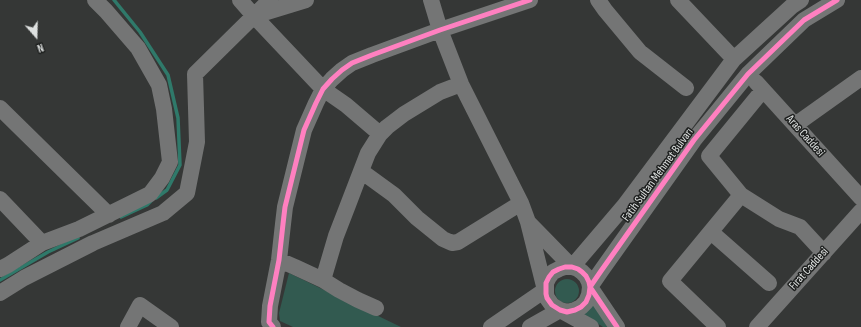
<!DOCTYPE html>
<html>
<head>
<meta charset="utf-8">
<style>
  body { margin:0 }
  #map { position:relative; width:861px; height:327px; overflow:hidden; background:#353736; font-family:"Sofia Sans Condensed",sans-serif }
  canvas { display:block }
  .north { position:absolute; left:16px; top:16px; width:40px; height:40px; -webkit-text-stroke:3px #1d1f1e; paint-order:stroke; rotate:160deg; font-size:11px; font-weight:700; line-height:16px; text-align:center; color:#dee1e0 }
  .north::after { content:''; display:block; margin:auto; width:14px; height:18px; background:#dee1e0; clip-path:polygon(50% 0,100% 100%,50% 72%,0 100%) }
</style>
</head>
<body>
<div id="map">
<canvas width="861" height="327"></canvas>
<div class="north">N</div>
</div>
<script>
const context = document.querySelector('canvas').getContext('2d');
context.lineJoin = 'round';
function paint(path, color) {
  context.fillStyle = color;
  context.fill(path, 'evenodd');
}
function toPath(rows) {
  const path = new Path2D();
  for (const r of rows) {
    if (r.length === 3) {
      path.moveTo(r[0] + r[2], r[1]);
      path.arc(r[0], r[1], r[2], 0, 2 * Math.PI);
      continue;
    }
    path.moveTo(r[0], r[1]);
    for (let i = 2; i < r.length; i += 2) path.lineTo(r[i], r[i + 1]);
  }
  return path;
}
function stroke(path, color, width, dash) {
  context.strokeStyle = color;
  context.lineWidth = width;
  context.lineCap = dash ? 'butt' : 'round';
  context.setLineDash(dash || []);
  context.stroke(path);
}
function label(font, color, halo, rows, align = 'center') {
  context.font = font + ' "Sofia Sans Condensed",sans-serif';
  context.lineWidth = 3;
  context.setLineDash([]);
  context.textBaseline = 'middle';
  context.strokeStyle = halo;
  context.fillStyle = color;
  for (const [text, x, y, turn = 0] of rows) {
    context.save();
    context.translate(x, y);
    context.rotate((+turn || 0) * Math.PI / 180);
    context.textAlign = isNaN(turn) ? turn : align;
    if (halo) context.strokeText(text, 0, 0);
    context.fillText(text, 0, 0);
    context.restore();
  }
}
paint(toPath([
  [289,273,401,327,293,327,280,321,279,313],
  [567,291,12],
  [591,302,611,327,603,327,582,313]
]), '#325a50');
stroke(toPath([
  [114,0,140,32,168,75,178,118,180,165,167,190,156,198],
  [121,217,147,205,151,201],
  [0,280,48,252,78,238]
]), '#2f796a', 3.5);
stroke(toPath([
  [240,0,254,16,323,89,346,105,380,134],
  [431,0,440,30,461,84,521,203,528,222,545,290,491,327],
  [598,0,605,10,640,52,686,88],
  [678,0,734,59],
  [257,15,306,0],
  [756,82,861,198],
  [763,90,709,156,741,195,779,219,800,227,824,253],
  [0,108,109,215],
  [795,125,861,78],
  [361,171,394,195,417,218,443,239,452,243,458,242,521,203],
  [0,199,42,243],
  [528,222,572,267,624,206,734,59,792,6,801,0],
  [711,232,769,283],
  [279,260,295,267,323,280,336,236,348,205,361,171,368,153,380,134,387,127,404,114,440,92,461,84],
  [0,269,8,265,42,243,79,229,150,194,162,178,170,162,164,109,159,85,138,48,106,11,95,0],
  [323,280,339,290,358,300,376,308],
  [0,293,24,278,93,243,163,213,187,193,197,142,195,74,270,0],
  [128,327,140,305,171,327],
  [273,327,269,322,270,306,279,260,283,224,285,207,304,130,316,103,323,89,332,79,342,70,352,63,372,55,440,30,530,0],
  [530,327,560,310,591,327],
  [617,327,590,287,589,282,586,276,582,272,578,269,572,267,565,267,559,269,553,272,549,277,546,283,546,294,547,298,552,305,560,310,567,312,575,310,581,307,586,302,589,295,590,287,601,271,694,140,748,74,804,20,837,0],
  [718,327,670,281,741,195],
  [757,327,861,211]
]), '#747575', 16);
stroke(toPath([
  [273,327,269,322,270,306,279,260,283,224,285,207,304,130,316,103,323,89,332,79,342,70,352,63,372,55,440,30,530,0],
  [617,327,590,287,589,282,586,276,582,272,578,269,572,267,565,267,559,269,553,272,549,277,546,283,546,294,547,298,552,305,560,310,567,312,575,310,581,307,586,302,589,295,590,287,601,271,694,140,748,74,804,20,837,0]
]), '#ff80c0', 5);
label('12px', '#dee1e0', '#1d1f1e', [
  ["Aras Caddesi",805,136,48],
  ["Fatih Sultan Mehmet Bulvarı",658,175,-54],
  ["Fırat Caddesi",809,269,-48]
]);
</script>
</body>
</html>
